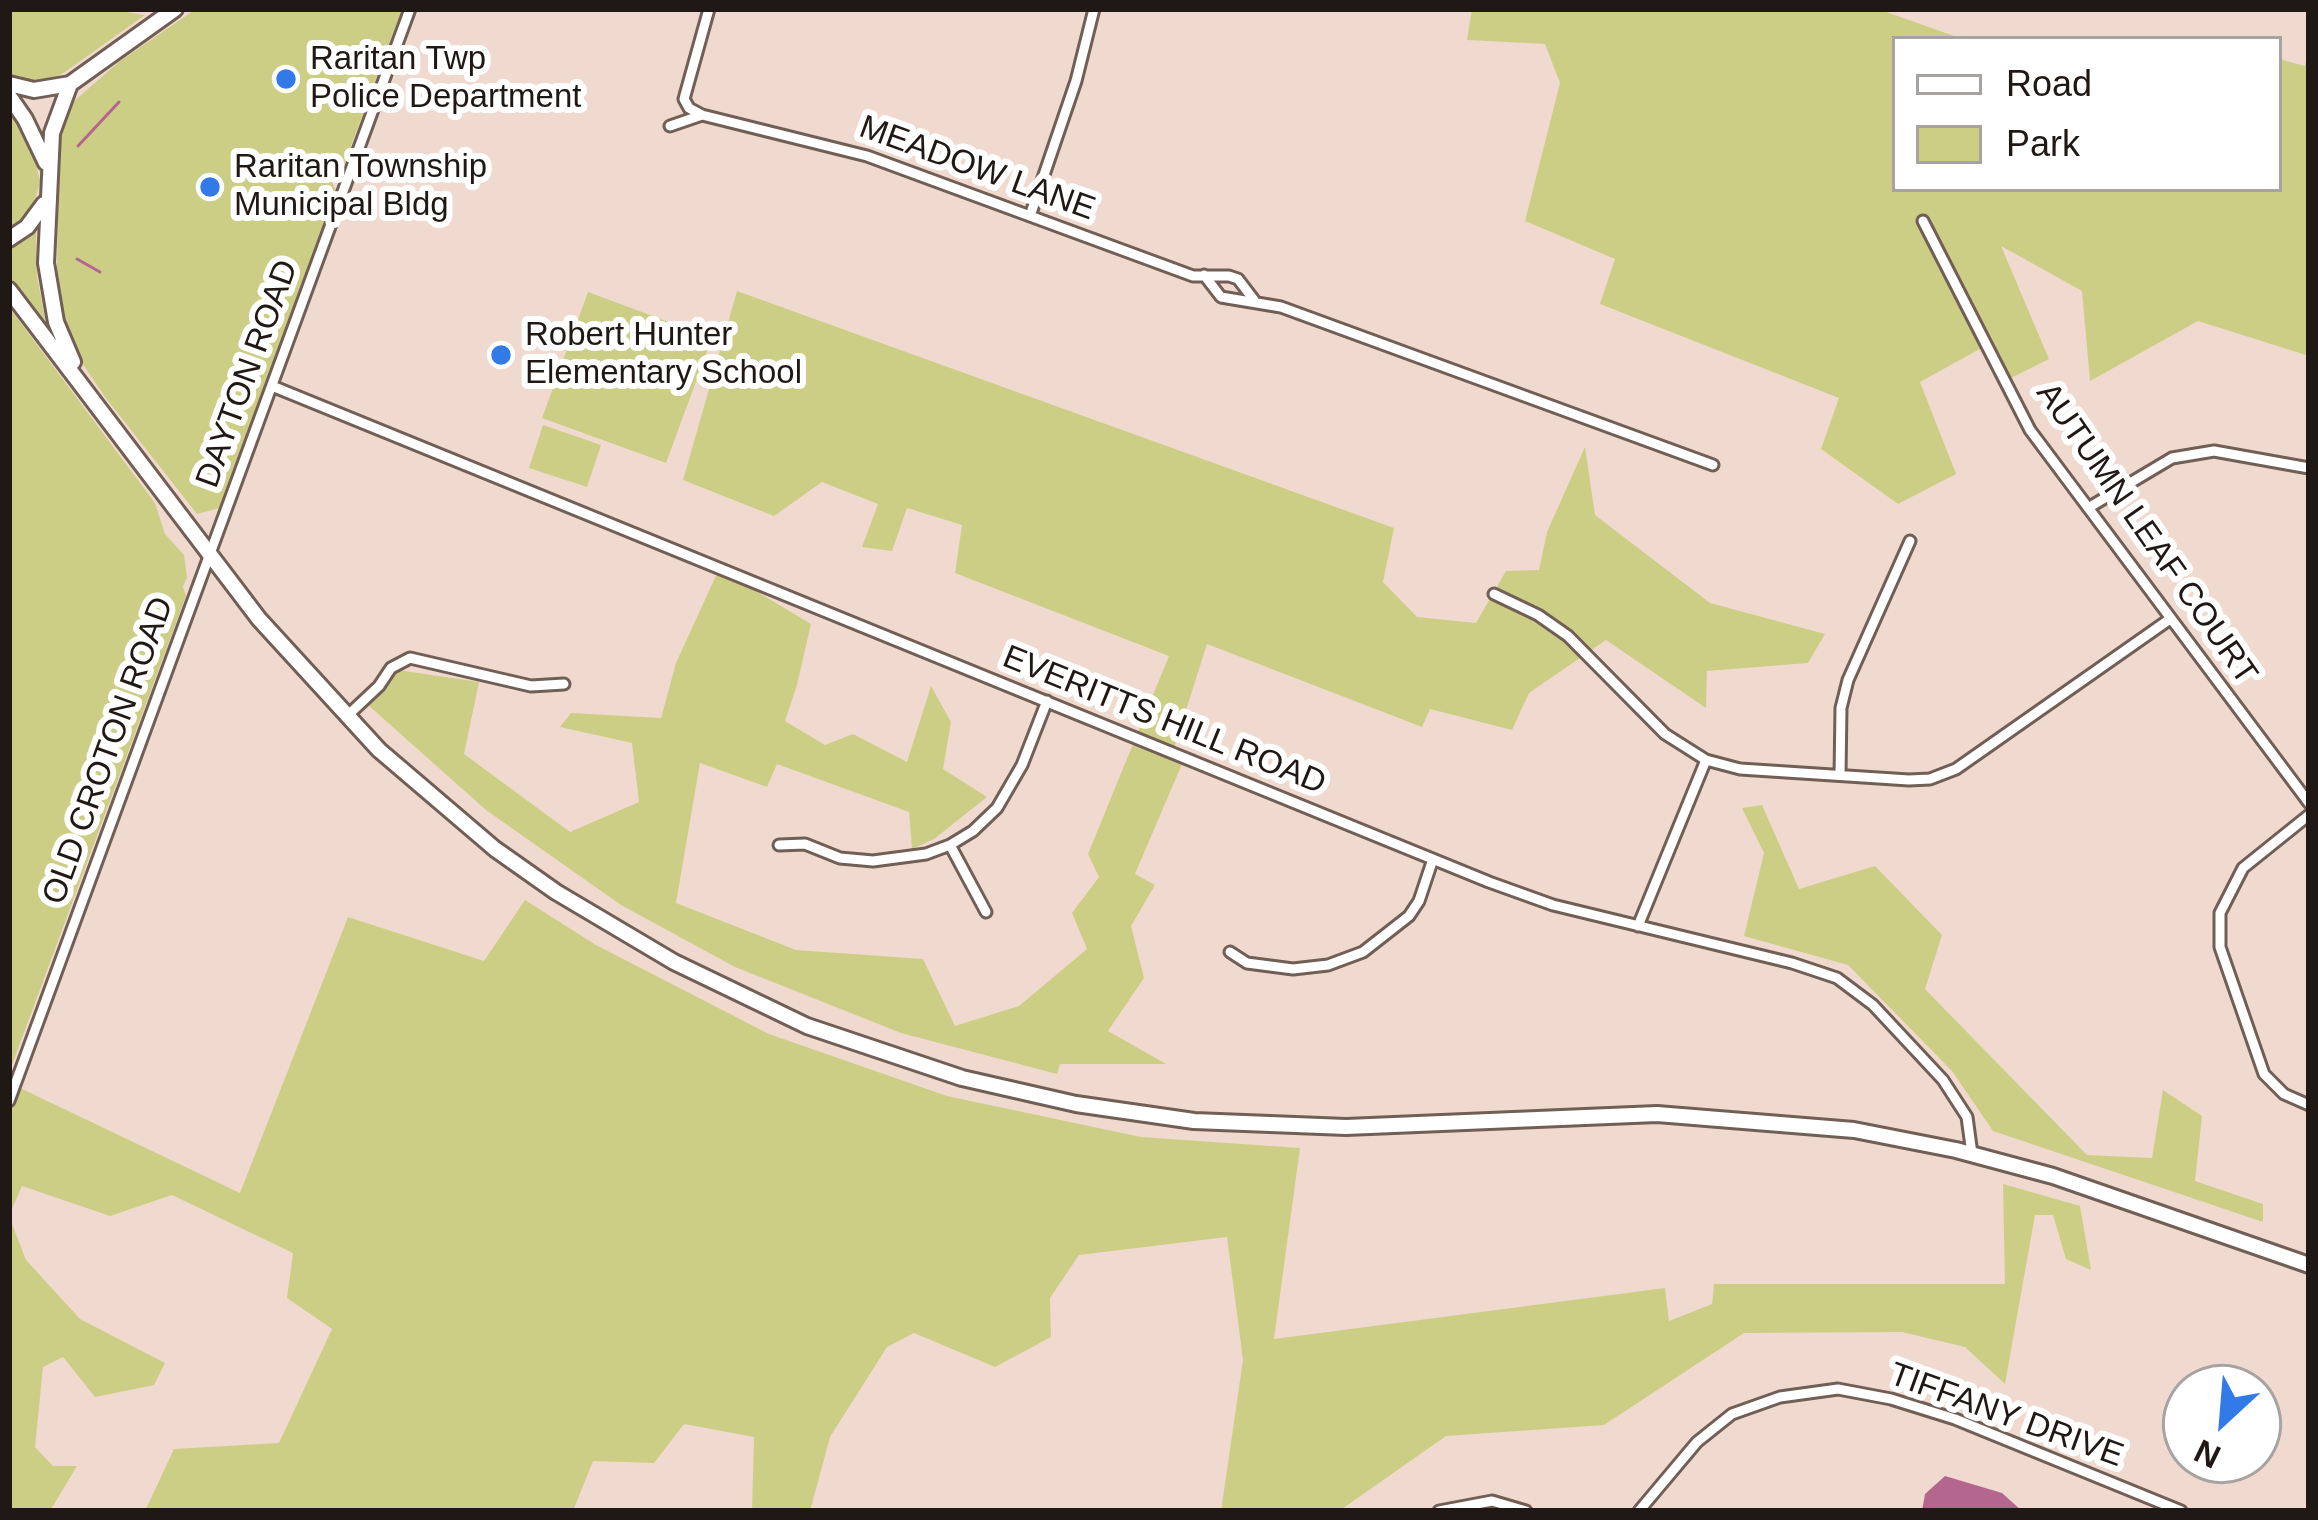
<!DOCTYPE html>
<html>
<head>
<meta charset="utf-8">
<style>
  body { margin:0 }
  #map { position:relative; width:2318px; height:1520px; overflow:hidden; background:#f0dacf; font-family:Arial,sans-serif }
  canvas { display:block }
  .frame { position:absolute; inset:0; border:12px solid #201814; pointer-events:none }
  .legend { position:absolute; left:1892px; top:36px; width:390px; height:156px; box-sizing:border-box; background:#fff; border:3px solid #a6a3a1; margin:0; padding:15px 21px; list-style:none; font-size:36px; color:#201814 }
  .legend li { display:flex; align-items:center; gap:24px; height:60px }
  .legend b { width:60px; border:3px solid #a6a3a1 }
  .north { position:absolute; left:2162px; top:1364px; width:120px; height:120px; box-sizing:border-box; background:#fff; border:3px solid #a6a3a1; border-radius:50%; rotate:206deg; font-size:33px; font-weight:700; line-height:48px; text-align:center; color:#201814 }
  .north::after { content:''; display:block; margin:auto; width:42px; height:54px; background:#317ae7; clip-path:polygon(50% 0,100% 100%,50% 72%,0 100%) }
</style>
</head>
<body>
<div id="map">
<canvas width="2318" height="1520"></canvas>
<div class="frame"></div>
<ul class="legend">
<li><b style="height:15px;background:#fff"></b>Road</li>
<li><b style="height:33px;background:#cdce85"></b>Park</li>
</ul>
<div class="north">N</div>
</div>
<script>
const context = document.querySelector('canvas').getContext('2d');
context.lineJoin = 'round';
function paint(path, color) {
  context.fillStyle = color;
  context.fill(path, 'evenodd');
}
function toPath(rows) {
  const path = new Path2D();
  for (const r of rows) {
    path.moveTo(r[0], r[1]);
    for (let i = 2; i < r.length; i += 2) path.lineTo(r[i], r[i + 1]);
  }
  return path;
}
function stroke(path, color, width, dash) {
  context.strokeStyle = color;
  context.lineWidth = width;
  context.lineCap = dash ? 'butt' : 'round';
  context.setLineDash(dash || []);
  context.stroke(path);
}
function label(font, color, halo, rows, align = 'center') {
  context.font = font + ' Arial,sans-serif';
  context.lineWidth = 12;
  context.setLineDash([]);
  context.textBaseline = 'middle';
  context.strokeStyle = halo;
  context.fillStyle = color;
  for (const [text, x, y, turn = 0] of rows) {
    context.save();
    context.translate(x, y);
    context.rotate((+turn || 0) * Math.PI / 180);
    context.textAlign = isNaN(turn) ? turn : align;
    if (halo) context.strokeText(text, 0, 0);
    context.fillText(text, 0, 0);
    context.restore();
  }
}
paint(toPath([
  [9,9,107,9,145,15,65,72,52,79,27,81,9,77],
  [196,9,402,9,342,170,335,172,332,182,336,191,220,508,197,514,105,397,74,351,58,299,57,271,59,145,65,109,120,61],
  [1472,9,1878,9,1954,36,1957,39,1895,39,1895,189,2279,189,2279,59,2305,66,2309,46,2309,356,2198,321,2090,381,2082,291,2001,246,2049,359,2007,380,1987,345,1920,382,1956,474,1898,504,1821,449,1839,398,1600,304,1615,259,1525,221,1560,83,1545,44,1467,40],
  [9,109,35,158,40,182,32,211,9,232],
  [36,229,37,277,48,333,9,280,9,246],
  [737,291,1394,528,1383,582,1417,617,1476,623,1506,571,1539,570,1547,532,1585,447,1595,515,1710,603,1825,634,1808,663,1707,671,1706,708,1606,640,1529,693,1512,730,1430,709,1422,727,1207,644,1173,751,1185,757,1135,874,1155,885,1131,926,1144,978,1108,1031,1166,1064,1060,1064,1057,1074,901,1033,735,967,621,905,486,810,368,705,391,669,479,682,464,754,570,832,639,802,632,743,560,727,571,713,661,718,676,663,719,569,811,624,797,685,785,721,825,745,853,734,907,762,931,686,951,722,943,769,987,797,934,839,912,849,909,812,777,764,767,787,700,763,676,903,796,950,923,959,955,1026,1019,1006,1087,949,1072,913,1099,877,1088,854,1169,656,955,573,962,525,907,508,892,551,862,547,878,504,822,482,774,516,683,480],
  [588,292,712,338,666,463,542,418],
  [9,307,155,503,165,534,184,555,187,577,183,587,186,596,9,1073],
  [543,425,601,445,587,487,529,468],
  [1762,805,1799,889,1875,866,1942,935,1925,989,2087,1155,2152,1158,2163,1090,2202,1116,2195,1181,2263,1204,2263,1222,1993,1131,1952,1071,1848,965,1744,936,1764,853,1742,808],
  [525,900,596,945,769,1034,947,1096,1141,1137,1300,1148,1274,1339,1665,1288,1669,1321,1712,1304,1714,1284,2005,1284,2003,1184,2080,1206,2091,1270,2066,1259,2053,1215,2035,1215,2005,1384,1965,1347,1902,1332,1744,1333,1604,1425,1446,1436,1339,1511,1221,1511,1243,1360,1227,1237,1079,1255,1050,1298,1051,1337,995,1367,914,1333,887,1347,830,1437,810,1511,752,1511,754,1437,684,1424,654,1463,593,1461,573,1511,145,1511,174,1449,279,1443,332,1329,287,1298,293,1253,172,1195,110,1216,22,1186,9,1216,26,1260,80,1319,165,1363,154,1385,95,1397,63,1357,43,1367,35,1447,53,1466,77,1466,50,1511,9,1511,9,1113,18,1087,240,1193,348,917,484,961]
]), '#cdce85');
paint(toPath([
  [1945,1476,2002,1493,2022,1511,1922,1511,1925,1494]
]), '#b5668f');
stroke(toPath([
  [78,146,119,102],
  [77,259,100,272]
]), '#b5668f', 3);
const street = toPath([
  [709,9,684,99,689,108,702,115,867,156,1193,276,1229,276,1238,279,1254,300],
  [670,126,702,115],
  [1030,216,1076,81,1094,9],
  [1923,221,2030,430,2309,803],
  [1204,275,1221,297,1281,307,1713,465],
  [272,386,1489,882,1553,905,1792,963,1837,978,1873,1005,1943,1080,1967,1117,1972,1154],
  [2088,508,2172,458,2214,451,2309,468],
  [1494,594,1538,615,1568,636,1665,734,1706,760,1740,769,1909,780,1930,779,1956,769,2170,619],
  [346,717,379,686,391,668,410,658,531,686,564,684],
  [1840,775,1841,708,1848,680,1910,541],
  [2309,815,2243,868,2220,913,2220,947,2264,1074,2284,1094,2309,1105],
  [779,845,805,844,840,858,873,861,926,854,950,845,973,831,997,808,1022,765,1047,701],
  [950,845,986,912],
  [1638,926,1706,760],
  [1230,952,1247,963,1293,969,1328,965,1363,952,1409,916,1419,901,1433,859],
  [9,1101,410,9],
  [1439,1511,1492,1501,1526,1511],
  [1639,1511,1697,1442,1732,1414,1780,1397,1838,1389,1891,1399,1955,1419,2181,1511]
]);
const secondary = toPath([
  [9,84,34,90,70,84,175,9],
  [70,84,52,133,46,263,56,322,73,362],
  [9,96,25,119,46,163],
  [9,239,27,227,44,204],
  [9,290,259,619,379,750,495,849,556,892,674,962,807,1026,962,1078,1076,1104,1194,1121,1346,1127,1657,1114,1854,1130,1956,1150,2053,1176,2309,1265]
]);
stroke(street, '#715e55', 15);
stroke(secondary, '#715e55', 20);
stroke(street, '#fff', 9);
stroke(secondary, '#fff', 14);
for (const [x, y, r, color] of [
  [286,79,12,"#317ae7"],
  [210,187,12,"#317ae7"],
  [501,355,12,"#317ae7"]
]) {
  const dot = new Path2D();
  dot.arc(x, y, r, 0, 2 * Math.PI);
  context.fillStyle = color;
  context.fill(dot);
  stroke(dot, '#fff', 4.5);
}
label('33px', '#201814', '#fff', [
  ["Raritan Twp",310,60],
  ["Police Department",310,98],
  ["Raritan Township",234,168],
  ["Municipal Bldg",234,206],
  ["Robert Hunter",525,336],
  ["Elementary School",525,374]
], 'left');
label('33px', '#201814', '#fff', [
  ["MEADOW LANE",977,169,20],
  ["DAYTON ROAD",248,374,-70],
  ["AUTUMN LEAF COURT",2146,534,55],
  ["EVERITTS HILL ROAD",1164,721,22],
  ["OLD CROTON ROAD",109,751,-70],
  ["TIFFANY DRIVE",2006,1416,20]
]);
</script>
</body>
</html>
